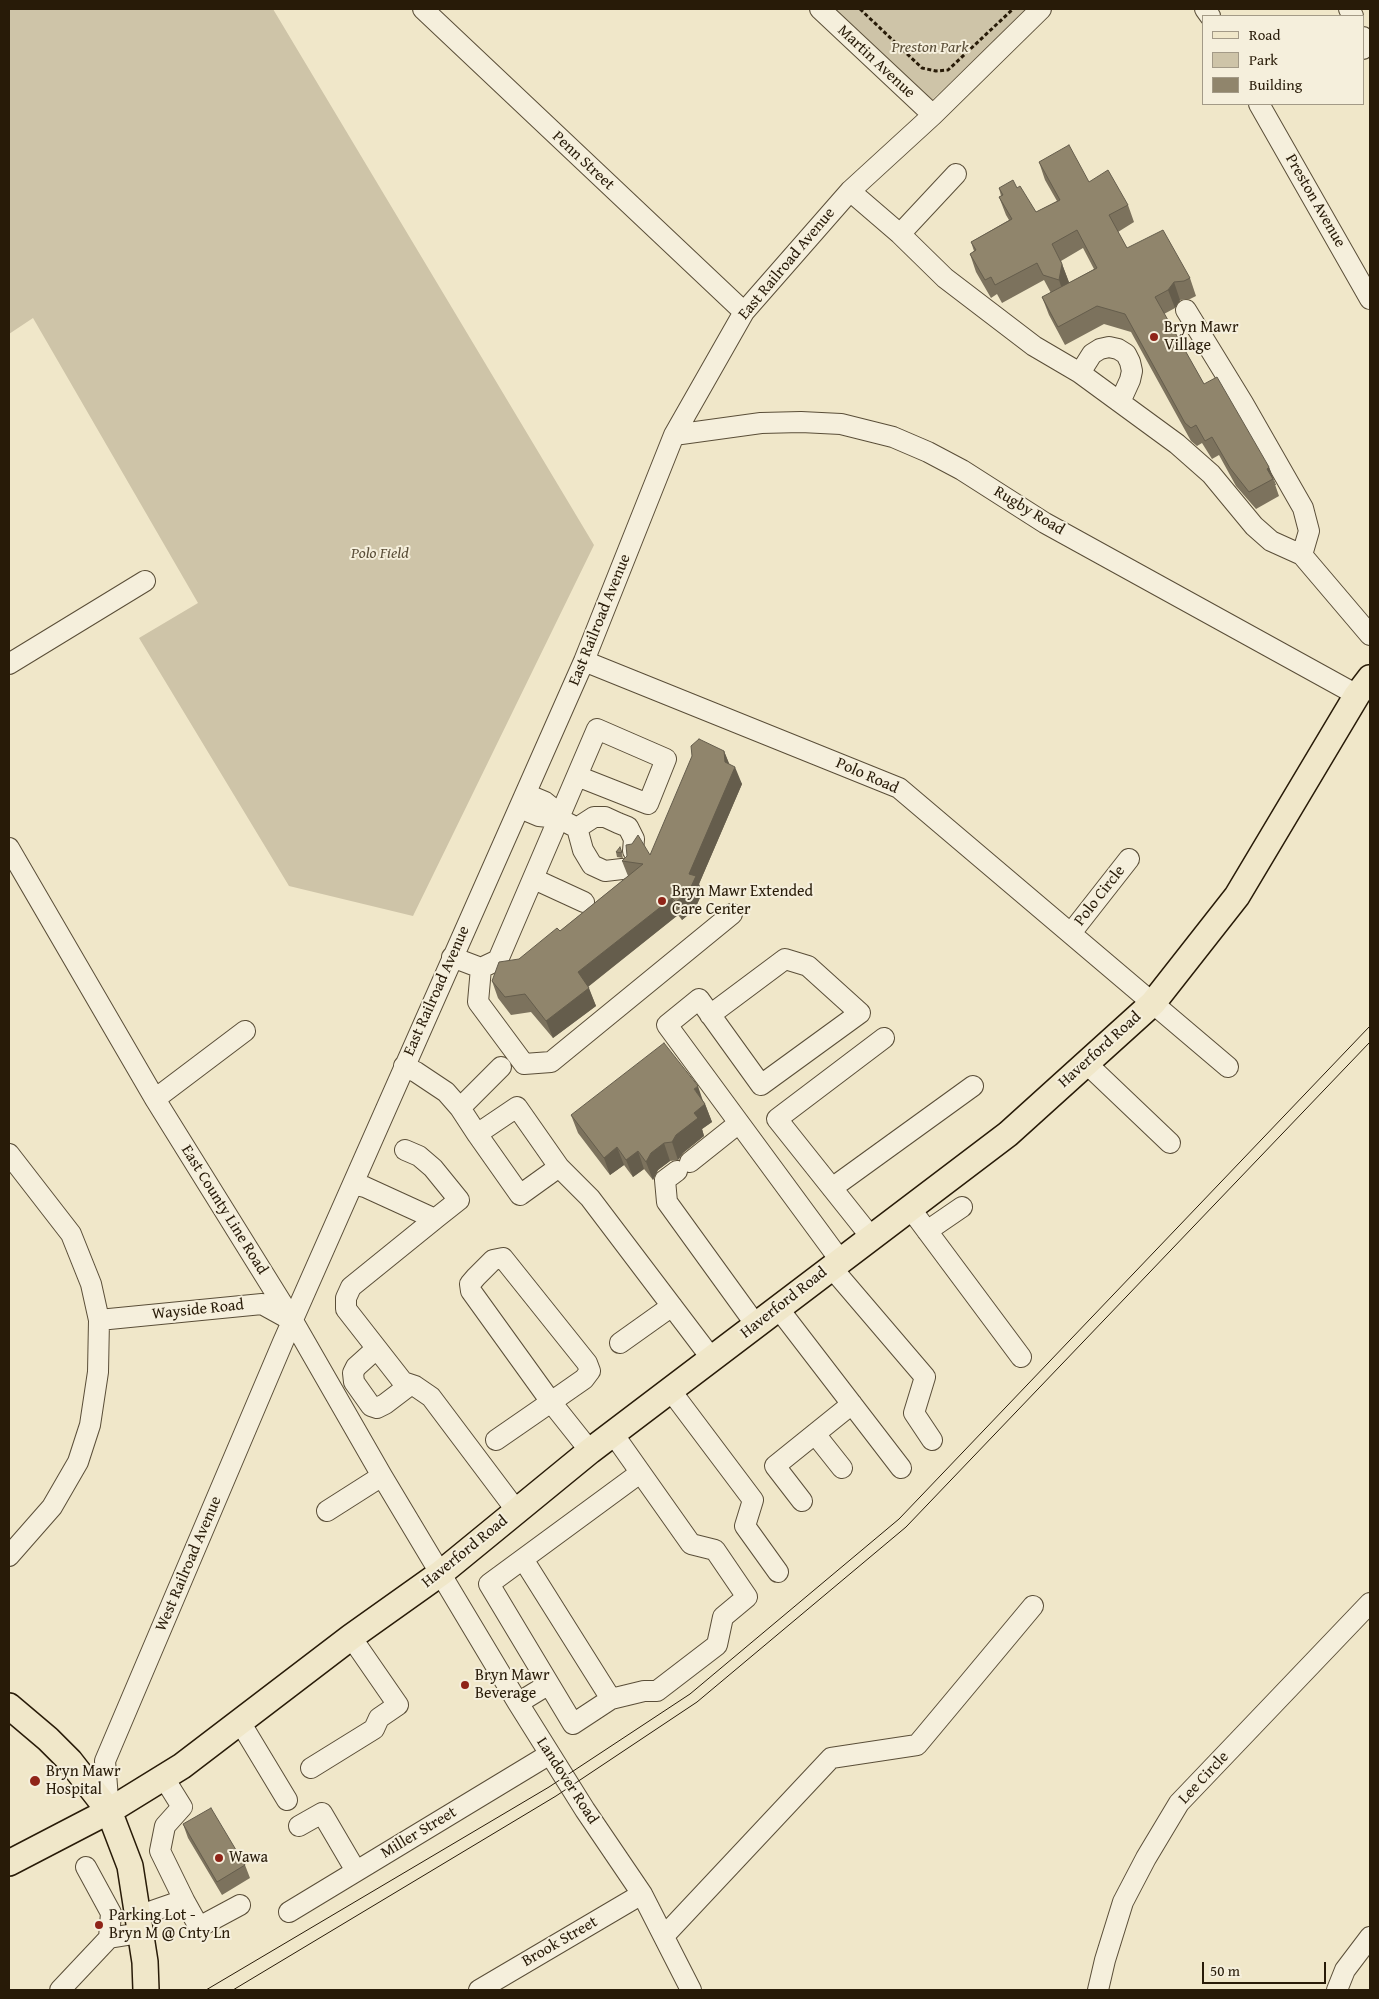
<!DOCTYPE html>
<html>
<head>
<meta charset="utf-8">
<style>
  body { margin:0 }
  #map { position:relative; width:1379px; height:1999px; overflow:hidden; background:#f0e7c9; font-family:"Gentium Book Plus",serif }
  canvas { display:block }
  .frame { position:absolute; inset:0; border:10px solid #281b08; pointer-events:none }
  .legend { position:absolute; left:1202px; top:15px; width:162px; height:90px; box-sizing:border-box; background:#f5efdc; border:1px solid #a39a87; margin:0; padding:6px 9px; list-style:none; font-size:15px; color:#281b08 }
  .legend li { display:flex; align-items:center; gap:10px; height:25px }
  .legend b { width:25px; border:1px solid #a39a87 }
  .scale { position:absolute; left:1202px; top:1962px; width:124px; height:22px; box-sizing:border-box; border:2px solid #281b08; border-top:0; padding-left:6px; font-size:15px; line-height:18px; white-space:nowrap; color:#281b08; -webkit-text-stroke:4px #f5efdc; paint-order:stroke }
</style>
</head>
<body>
<div id="map">
<canvas width="1379" height="1999"></canvas>
<div class="frame"></div>
<ul class="legend">
<li><b style="height:6px;background:#f0e7c9"></b>Road</li>
<li><b style="height:14px;background:#cec4a8"></b>Park</li>
<li><b style="height:14px;background:#90856c"></b>Building</li>
</ul>
<div class="scale">50 m</div>
</div>
<script>
const context = document.querySelector('canvas').getContext('2d');
context.lineJoin = 'round';
function paint(path, color) {
  context.fillStyle = color;
  context.fill(path, 'evenodd');
}
function toPath(rows) {
  const path = new Path2D();
  for (const r of rows) {
    path.moveTo(r[0], r[1]);
    for (let i = 2; i < r.length; i += 2) path.lineTo(r[i], r[i + 1]);
  }
  return path;
}
function stroke(path, color, width, dash) {
  context.strokeStyle = color;
  context.lineWidth = width;
  context.lineCap = dash ? 'butt' : 'round';
  context.setLineDash(dash || []);
  context.stroke(path);
}
function label(font, color, halo, rows, align = 'center') {
  context.font = font + ' "Gentium Book Plus",serif';
  context.lineWidth = 4;
  context.setLineDash([]);
  context.textBaseline = 'middle';
  context.strokeStyle = halo;
  context.fillStyle = color;
  for (const [text, x, y, turn = 0] of rows) {
    context.save();
    context.translate(x, y);
    context.rotate((+turn || 0) * Math.PI / 180);
    context.textAlign = isNaN(turn) ? turn : align;
    if (halo) context.strokeText(text, 0, 0);
    context.fillText(text, 0, 0);
    context.restore();
  }
}
paint(toPath([
  [9,9,273,9,594,545,413,916,289,886,139,638,198,603,33,318,9,334],
  [831,9,1027,9,930,102]
]), '#cec4a8');
const minor = toPath([
  [423,9,744,312],
  [820,9,933,115],
  [1205,9,1210,16],
  [1349,9,1353,16],
  [1363,37,1363,49],
  [1259,104,1370,299],
  [850,191,900,234,945,278,1034,346,1080,373,1177,444,1211,474,1254,526,1271,541,1302,555,1370,635],
  [900,234,956,174],
  [1186,310,1243,403,1303,508,1309,531,1302,555],
  [1080,373,1092,354,1100,349,1109,347,1118,349,1126,354,1130,362,1132,371,1130,380,1120,402],
  [674,435,761,423,801,422,841,424,893,437,928,452,962,470,1045,523,1357,695],
  [584,661,899,788,1228,1067],
  [9,664,145,581],
  [526,794,545,802,550,806,558,818],
  [520,808,539,816,558,818,577,828,583,850,592,865,605,871,622,869],
  [577,828,594,817,605,817,618,823,628,827,634,839,633,851],
  [9,848,155,1099,293,1321,382,1476,518,1703,585,1810,642,1894,691,1990],
  [534,879,584,902],
  [1071,933,1129,859],
  [452,957,481,968,498,960,597,729,666,759,648,804,577,776],
  [481,968,478,1002,524,1064,551,1062,732,914],
  [710,1015,785,959,808,966,860,1013,761,1085,699,999,667,1025,840,1260],
  [1086,1063,1170,1143],
  [404,1066,416,1072,446,1092,460,1108,501,1067],
  [155,1099,245,1031],
  [460,1108,477,1134,520,1195,559,1167,517,1107,477,1134],
  [405,1150,419,1156,433,1168,459,1200,435,1219],
  [9,1154,71,1234,91,1284,99,1320,98,1372,90,1425,78,1462,52,1507,9,1556],
  [690,1162,739,1123],
  [559,1167,590,1198,712,1359],
  [677,1171,665,1180,667,1202,756,1325],
  [353,1184,365,1187,435,1219,351,1287,346,1298,346,1309,403,1382,415,1386,431,1397,516,1510],
  [832,1188,973,1086],
  [910,1208,1021,1357],
  [927,1231,962,1207],
  [871,1237,777,1119,884,1038],
  [831,1267,925,1377,914,1413,932,1440],
  [778,1308,901,1468],
  [99,1320,262,1304,291,1320],
  [620,1343,672,1306],
  [376,1349,356,1367,353,1373,354,1382,371,1406,377,1408,385,1404,410,1385],
  [671,1391,753,1500,745,1526,778,1572],
  [815,1434,842,1468],
  [614,1435,691,1544,715,1550,747,1597,723,1617,717,1645,657,1691,644,1691,611,1699,523,1559,640,1473],
  [496,1440,551,1402,584,1379,590,1371,587,1363,503,1258,493,1260,476,1277,470,1284,471,1291,551,1402,590,1451],
  [802,1501,775,1466,852,1404],
  [327,1511,382,1476],
  [523,1559,489,1584,573,1724,611,1699],
  [518,1703,549,1684],
  [240,1722,287,1800],
  [311,1768,374,1729,379,1718,398,1705,351,1637],
  [109,1811,105,1761,283,1342,584,661,674,435,744,312,850,191,933,115,1041,9],
  [299,1826,322,1813,356,1871],
  [86,1867,111,1913,109,1938],
  [184,1900,199,1927,240,1905],
  [289,1912,550,1754],
  [138,1916,184,1900,160,1851,165,1826,182,1807,164,1778],
  [664,1936,831,1758,917,1745,1033,1606],
  [60,1990,109,1938,140,1933],
  [479,1990,642,1894],
  [1098,1990,1105,1960,1123,1902,1146,1858,1179,1803,1370,1603],
  [1337,1990,1345,1970,1370,1937]
]);
const major = toPath([
  [9,1706,48,1739,70,1761,109,1811,130,1866,145,1962,146,1990],
  [9,1863,109,1811,182,1766,351,1637,441,1573,590,1451,1008,1134,1153,1003,1237,896,1357,695,1370,678]
]);
stroke(minor, '#5a4e38', 22);
stroke(major, '#281b08', 28);
stroke(toPath([
  [860,9,922,68,936,71,948,70,1013,9]
]), '#281b08', 3, [4, 2.5]);
stroke(minor, '#f5efdc', 20);
stroke(major, '#f0e7c9', 25);
stroke(toPath([
  [206,1990,549,1787,690,1694,899,1519,1370,1026],
  [233,1990,556,1796,697,1702,906,1527,1370,1042]
]), '#281b08', 1);
paint(toPath([
  [1039,162,1089,182,1128,205,1134,222,1118,232,1127,248,1190,278,1196,296,1190,299,1180,300,1175,308,1164,314,1204,384,1269,467,1279,496,1256,509,1236,486,1219,455,1212,459,1202,443,1197,446,1191,441,1131,332,1104,324,1065,345,1049,315,1042,297,1051,293,1044,280,1002,303,997,294,991,298,976,272,970,254,974,251,971,242,1009,220,1006,215,999,197,1001,196,999,188,1017,188,1036,212,1057,201,1045,180],
  [1083,248,1094,269,1069,283,1061,261],
  [724,751,729,764,742,784,699,884,702,893,695,909,682,920,678,915,588,987,596,1006,553,1038,531,1012,511,1015,498,998,492,981,519,959,560,931,628,876,622,861,650,855],
  [621,851,623,858,617,857,616,852],
  [703,1101,705,1104,712,1122,702,1129,704,1136,683,1153,678,1160,670,1161,658,1170,653,1180,644,1169,633,1177,624,1165,610,1175,578,1133,571,1115],
  [183,1824,245,1865,250,1878,222,1895,188,1838]
]), '#7c725d');
paint(toPath([
  [1062,264,1069,282,1065,298,1059,280],
  [1174,282,1180,300,1175,308,1168,290],
  [1269,467,1276,485,1275,485,1273,479,1267,469],
  [724,751,731,768,735,767,742,784,699,884,702,893,695,909,682,920,676,902,689,874,725,762],
  [672,898,678,915,585,989,578,972],
  [589,988,596,1006,553,1038,546,1021],
  [698,1086,704,1104,694,1089],
  [705,1104,712,1122,702,1129,704,1136,683,1153,678,1160,672,1142,676,1135,694,1113],
  [664,1143,670,1161,658,1170,653,1180,646,1162,651,1153],
  [617,1147,624,1165,610,1175,604,1158],
  [638,1151,644,1169,633,1177,626,1160]
]), '#655d4c');
const building = toPath([
  [1069,145,1089,182,1108,170,1128,205,1109,215,1127,248,1163,230,1190,278,1184,281,1174,282,1168,290,1155,297,1204,384,1217,377,1269,467,1267,469,1273,479,1249,492,1230,468,1212,437,1205,441,1196,425,1191,428,1185,423,1125,314,1097,306,1058,327,1042,297,1097,268,1077,230,1052,244,1062,264,1059,280,1043,275,1037,263,995,285,991,277,985,280,970,254,976,250,971,242,1012,219,999,197,1003,195,999,188,1013,180,1017,188,1020,186,1036,212,1060,200,1039,162,1069,145],
  [699,739,724,751,725,762,735,767,689,874,696,876,689,891,676,902,672,898,578,972,589,988,546,1021,525,994,505,997,492,981,499,962,519,959,557,928,560,931,643,864,622,861,627,856,626,845,632,844,638,835,650,855,692,756,691,746,699,739],
  [620,847,622,853,616,852,620,847],
  [664,1043,698,1086,694,1089,705,1104,694,1113,698,1118,676,1135,672,1142,664,1143,651,1153,646,1162,638,1151,626,1160,617,1147,604,1158,571,1115,664,1043],
  [211,1808,245,1865,217,1882,183,1824,211,1808]
]);
paint(building, '#90856c');
stroke(building, '#655d4c', 1);
for (const [x, y, r, color] of [
  [1154,337,5,"#8f2418"],
  [662,901,5,"#8f2418"],
  [465,1685,5,"#8f2418"],
  [35,1781,6,"#8f2418"],
  [219,1858,5,"#8f2418"],
  [99,1925,5,"#8f2418"]
]) {
  const dot = new Path2D();
  dot.arc(x, y, r, 0, 2 * Math.PI);
  context.fillStyle = color;
  context.fill(dot);
  stroke(dot, '#f5efdc', 2);
}
label('italic 16px', '#5a4e38', '#f5efdc', [
  ["Preston Park",930,48],
  ["Polo Field",380,554]
]);
label('16px', '#281b08', '#f5efdc', [
  ["Martin Avenue",876,62,43],
  ["Penn Street",583,161,43],
  ["Preston Avenue",1315,201,60],
  ["East Railroad Avenue",787,264,-50],
  ["Rugby Road",1029,511,31],
  ["East Railroad Avenue",600,620,-68],
  ["Polo Road",867,776,24],
  ["Polo Circle",1100,896,-52],
  ["East Railroad Avenue",437,991,-66],
  ["Haverford Road",1100,1050,-42],
  ["East County Line Road",224,1210,58],
  ["Haverford Road",784,1303,-38],
  ["Wayside Road",198,1310,-6],
  ["Haverford Road",465,1552,-39],
  ["West Railroad Avenue",189,1564,-67],
  ["Lee Circle",1204,1778,-47],
  ["Landover Road",567,1781,57],
  ["Miller Street",419,1833,-31],
  ["Brook Street",560,1942,-30]
]);
label('16px', '#281b08', '#f5efdc', [
  ["Bryn Mawr",1164,328],
  ["Village",1164,346],
  ["Bryn Mawr Extended",672,892],
  ["Care Center",672,910],
  ["Bryn Mawr",475,1676],
  ["Beverage",475,1694],
  ["Bryn Mawr",46,1772],
  ["Hospital",46,1790],
  ["Wawa",229,1858],
  ["Parking Lot -",109,1916],
  ["Bryn M @ Cnty Ln",109,1934]
], 'left');
</script>
</body>
</html>
